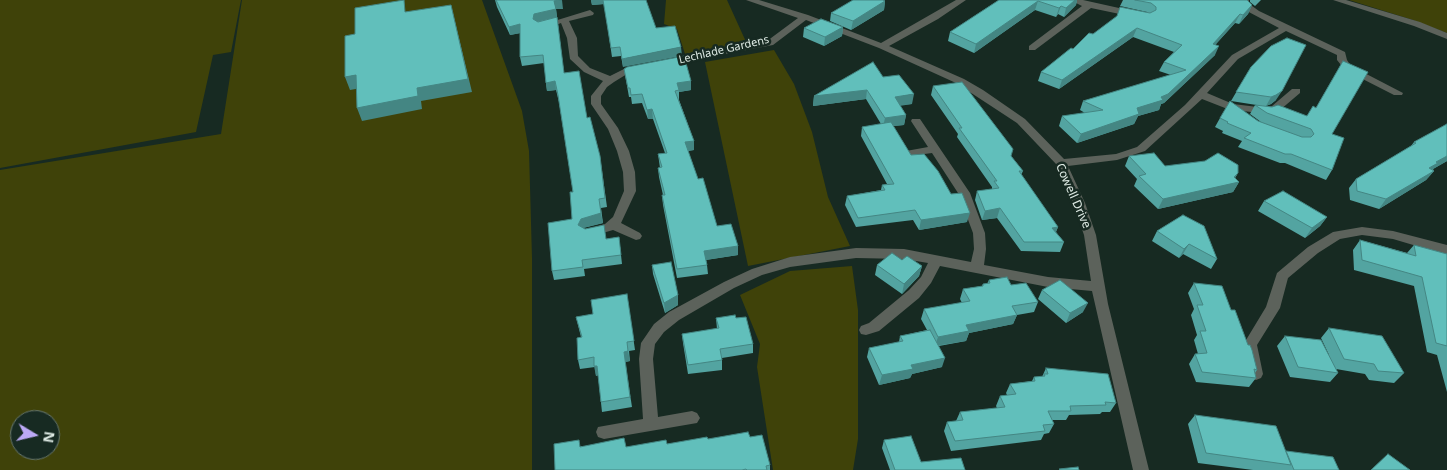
<!DOCTYPE html>
<html>
<head>
<meta charset="utf-8">
<style>
  body { margin:0 }
  #map { position:relative; width:1447px; height:470px; overflow:hidden; background:#172a22; font-family:"Noto Sans",sans-serif }
  canvas { display:block }
  .north { position:absolute; left:10px; top:410px; width:50px; height:50px; box-sizing:border-box; background:#172a22; border:1px solid #677770; border-radius:50%; rotate:99deg; font-size:14px; font-weight:700; line-height:20px; text-align:center; color:#dfebe5 }
  .north::after { content:''; display:block; margin:auto; width:18px; height:22px; background:#bca9f5; clip-path:polygon(50% 0,100% 100%,50% 72%,0 100%) }
</style>
</head>
<body>
<div id="map">
<canvas width="1447" height="470"></canvas>
<div class="north">N</div>
</div>
<script>
const context = document.querySelector('canvas').getContext('2d');
context.lineJoin = 'round';
function paint(path, color) {
  context.fillStyle = color;
  context.fill(path, 'evenodd');
}
function toPath(rows) {
  const path = new Path2D();
  for (const r of rows) {
    path.moveTo(r[0], r[1]);
    for (let i = 2; i < r.length; i += 2) path.lineTo(r[i], r[i + 1]);
  }
  return path;
}
function stroke(path, color, width, dash) {
  context.strokeStyle = color;
  context.lineWidth = width;
  context.lineCap = dash ? 'butt' : 'round';
  context.setLineDash(dash || []);
  context.stroke(path);
}
function label(font, color, halo, rows, align = 'center') {
  context.font = font + ' "Noto Sans",sans-serif';
  context.lineWidth = 5;
  context.setLineDash([]);
  context.textBaseline = 'middle';
  context.strokeStyle = halo;
  context.fillStyle = color;
  for (const [text, x, y, turn = 0] of rows) {
    context.save();
    context.translate(x, y);
    context.rotate((+turn || 0) * Math.PI / 180);
    context.textAlign = isNaN(turn) ? turn : align;
    if (halo) context.strokeText(text, 0, 0);
    context.fillText(text, 0, 0);
    context.restore();
  }
}
paint(toPath([
  [0,0,241,0,231,52,213,55,196,132,0,168],
  [242,0,482,0,522,111,529,151,532,258,532,470,0,470,0,170,221,134],
  [20,420,50,420,50,450,20,450],
  [666,0,727,0,747,44,685,54,677,29,664,24],
  [1349,0,1447,0,1447,33,1413,20],
  [774,50,794,84,812,132,828,197,850,246,748,266,705,62],
  [852,266,858,310,858,439,853,470,773,470,757,367,760,344,740,295,790,271]
]), '#3f4209');
paint(toPath([
  [746,0,759,0,808,15,881,43,956,0,966,0,938,19,889,46,964,79,983,90,1025,119,1064,159,1116,154,1137,147,1185,105,1232,55,1279,28,1245,10,1239,3,1241,0,1249,0,1248,3,1259,11,1345,52,1347,60,1351,66,1403,93,1402,95,1394,95,1345,70,1337,60,1337,55,1286,31,1238,59,1207,93,1233,104,1266,108,1272,106,1292,89,1300,89,1300,93,1280,110,1267,114,1243,111,1245,114,1240,117,1225,108,1202,99,1145,151,1117,160,1068,166,1085,203,1096,235,1108,304,1149,470,1133,470,1092,291,1048,287,940,266,931,283,919,298,879,331,866,335,861,334,859,330,861,326,869,323,909,290,921,277,928,263,904,259,856,258,790,267,762,275,734,288,679,320,664,332,655,344,653,359,658,417,692,411,697,413,700,418,697,423,604,439,598,437,596,432,598,427,643,419,639,359,641,343,654,324,669,312,724,282,752,269,790,257,856,248,904,249,971,262,974,249,973,233,958,193,932,153,910,156,904,153,906,151,928,147,911,121,912,119,920,119,970,193,985,233,986,249,984,265,1048,277,1091,281,1084,235,1073,203,1056,164,1017,123,956,83,879,48,806,20,773,45,666,65,664,63,669,60,767,41,798,18,746,0],
  [1070,0,1083,0,1137,12,1138,14,1134,17,1091,8,1035,50,1029,50,1029,46,1082,6,1070,0],
  [1333,0,1346,0,1420,22,1447,33,1447,39,1414,26,1333,0],
  [590,10,594,13,593,15,569,21,577,38,578,56,590,68,610,76,624,69,640,66,645,69,643,71,627,74,614,82,607,87,601,96,601,104,618,128,629,151,635,172,636,191,621,223,640,233,642,236,640,239,636,240,613,230,589,237,583,233,585,230,605,224,613,217,624,191,623,172,617,151,608,129,591,104,591,96,603,81,584,72,570,59,567,38,561,23,556,25,551,22,590,10],
  [1362,227,1393,231,1447,245,1447,255,1393,239,1362,235,1340,239,1318,253,1288,278,1280,308,1257,345,1263,374,1261,378,1256,380,1251,378,1243,345,1266,307,1277,273,1308,247,1333,232,1362,227]
]), '#5c625b');
paint(toPath([
  [495,0,563,9,556,9,564,73,587,118,600,156,607,207,601,208,603,223,583,228,606,239,619,237,622,264,584,269,585,276,554,280,552,271,572,219,573,192,559,102,556,90,547,91,546,83,544,63,522,66,520,57,520,33,510,35,497,7],
  [591,0,646,0,623,67,621,56,612,57,604,4,592,5],
  [999,0,1077,0,1076,5,1064,17,1058,14,1056,17,1035,10,974,53,948,41,950,32],
  [1123,0,1247,0,1252,5,1248,14,1239,24,1235,23,1215,45,1215,55,1164,103,1161,104,1159,110,1138,116,1134,124,1077,143,1059,126,1062,116,1085,113,1080,110,1083,101,1171,75,1159,71,1164,62,1174,52,1133,37,1059,89,1038,81,1041,72,1073,49,1147,12,1120,6],
  [1250,0,1261,0,1255,6,1250,2],
  [885,1,884,10,851,30,830,21,831,13],
  [843,27,842,36,824,46,803,37,804,28],
  [1343,61,1332,134,1332,170,1326,180,1285,163,1280,163,1238,147,1242,141,1222,133,1223,131,1215,127,1220,118,1258,121,1261,122,1250,114,1255,105,1263,106,1231,101,1251,67,1276,100,1271,104,1266,106,1307,116,1316,108],
  [624,69,691,81,691,90,679,92,679,100,694,141,694,150,688,151,698,179,717,226,738,246,738,255,706,260,707,265,708,274,677,278,663,205,662,195,663,195,659,177,658,168,660,168,658,154,665,153,653,119,648,119,642,103,632,104,631,97,629,97],
  [883,77,912,104,900,105,906,115,904,125,893,126,911,155,967,222,919,230,913,220,856,227,845,205,847,196,881,190,882,185,887,184,861,136,862,127,881,124,866,99,813,106,814,96],
  [933,86,1011,156,1023,171,1021,175,1058,227,1056,232,1064,242,1060,252,1021,251,997,218,982,220,975,200,977,191,992,189,992,187,957,137,958,134,931,95],
  [1447,124,1447,161,1433,169,1434,171,1426,180,1379,209,1350,200,1349,188,1356,179,1411,146,1414,142],
  [1129,156,1165,166,1238,173,1235,178,1239,182,1233,192,1158,209,1134,186,1137,179,1125,166],
  [1264,201,1327,217,1320,226,1305,238,1258,211],
  [1183,215,1217,259,1211,269,1183,254,1179,258,1152,241,1157,231],
  [1360,240,1407,253,1414,245,1447,254,1447,392,1437,355,1427,352,1414,286,1354,270,1353,250],
  [902,260,922,266,919,276,902,294,875,275,877,265],
  [652,265,678,295,678,305,665,313,653,274],
  [989,280,1011,285,1038,302,1034,312,1017,315,1013,324,969,333,966,341,939,346,942,367,912,374,910,378,879,385,867,357,869,348,899,342,900,336,927,330,921,319,924,309,962,303,960,299,963,289,982,286,983,284,987,284],
  [1194,283,1231,310,1257,370,1255,373,1256,378,1249,387,1196,382,1189,364,1195,354,1198,354,1194,340,1197,335,1191,315,1194,309,1188,293],
  [1042,290,1083,312,1066,323,1038,299],
  [627,294,635,350,629,351,630,361,625,362,632,407,602,412,598,375,596,376,595,367,580,369,578,360,581,337,576,317,593,314],
  [716,318,736,318,753,344,753,353,722,358,722,370,688,374,683,343,682,334,717,329],
  [1329,328,1404,373,1394,383,1369,380,1365,374,1336,369,1338,373,1330,382,1290,377,1277,346,1285,336,1329,355,1321,338],
  [1046,368,1116,403,1110,412,1102,412,1100,414,1069,415,1066,420,1052,420,1054,424,1049,433,1044,434,1041,440,951,451,944,431,947,422,956,421,960,412,997,408,996,406,1000,396,1007,395,1006,393,1010,384,1032,381,1034,377,1042,377],
  [1195,415,1286,451,1339,470,1253,470,1198,463,1188,424],
  [750,437,770,465,770,470,555,470,581,446,626,447,667,444,708,439],
  [884,440,921,462,965,470,890,470,882,448]
]), '#53a4a1');
paint(toPath([
  [562,0,563,9,556,9,554,1],
  [591,0,603,0,604,4,592,5],
  [1075,0,1077,0,1076,5,1064,17,1066,8],
  [885,1,884,10,851,30,853,21],
  [1038,1,1035,10,974,53,976,44],
  [451,5,472,92,421,101,422,109,362,121,357,108,417,88],
  [1252,5,1248,14,1239,24,1243,15],
  [1061,6,1058,14,1056,17,1059,8],
  [556,9,558,26,565,82,557,17,536,22,533,19,534,14],
  [1240,14,1235,23,1208,53,1213,44],
  [520,24,521,33,510,35,509,27],
  [843,27,842,36,824,46,825,37],
  [1137,28,1133,37,1059,89,1062,80],
  [1219,46,1215,55,1164,103,1161,104,1159,110,1138,116,1134,124,1077,143,1081,134,1137,108],
  [681,47,682,56,623,67,622,59],
  [356,75,361,88,350,90,345,77],
  [555,81,556,90,547,91,546,83],
  [691,81,691,90,679,92,677,83],
  [867,90,866,99,813,106,814,96],
  [1282,91,1276,100,1271,104,1266,106,1271,97],
  [914,94,912,104,893,107,895,97],
  [652,109,653,119,648,119,647,110],
  [906,115,904,125,883,127,885,118],
  [694,141,694,150,685,151,685,142],
  [1447,156,1447,161,1433,169,1430,172,1429,168,1436,162],
  [1434,171,1426,180,1379,209,1386,199],
  [1238,173,1232,183,1239,182,1233,192,1158,209,1163,199,1234,177],
  [1000,208,997,218,982,220,985,211],
  [601,213,603,223,583,228,578,225,581,219],
  [970,213,967,222,919,230,921,220],
  [1327,217,1320,226,1305,238,1312,228],
  [1058,227,1054,236,1052,228],
  [1189,244,1183,254,1179,258,1184,249],
  [738,246,738,255,705,260,704,251],
  [922,266,919,276,902,294,904,284],
  [678,295,678,305,665,313,664,303],
  [1088,303,1083,312,1066,323,1070,313],
  [1017,315,1013,324,969,333,966,341,935,346,938,337,966,325],
  [628,351,630,361,625,362,632,407,624,352],
  [945,358,942,367,912,374,910,378,879,385,882,375,911,365],
  [594,366,597,366,599,375,596,376]
]), '#448683');
const building = toPath([
  [404,0,405,12,451,5,468,79,417,88,418,96,357,108,356,75,345,77,345,36,355,34,355,8,404,0],
  [496,0,561,0,554,1,556,9,534,14,533,19,538,22,557,17,564,73,579,71,587,118,590,117,600,156,605,198,599,199,601,213,581,219,578,225,585,229,604,225,606,239,619,237,621,255,582,260,583,267,552,271,548,223,572,219,570,192,573,192,558,95,555,81,546,83,543,55,520,57,520,24,509,27,496,0],
  [603,0,646,0,656,28,675,26,681,47,622,59,620,47,611,48,603,0],
  [853,0,883,0,885,1,853,21,831,13,853,0],
  [999,0,1075,0,1066,8,1061,6,1059,8,1038,1,976,44,950,32,999,0],
  [1135,0,1247,0,1252,5,1243,15,1240,14,1213,44,1219,46,1168,94,1161,97,1163,100,1137,108,1139,114,1081,134,1062,116,1103,110,1083,101,1186,70,1164,62,1182,45,1137,28,1062,80,1041,72,1071,48,1073,49,1089,33,1093,34,1117,16,1120,7,1150,13,1156,10,1156,7,1151,3,1135,0],
  [821,19,843,27,825,37,804,28,821,19],
  [1287,38,1306,45,1282,91,1276,95,1271,97,1236,92,1251,67,1271,46,1287,38],
  [684,56,691,81,677,83,679,90,675,91,694,141,685,142,698,179,703,178,717,226,731,224,738,246,704,251,707,265,677,269,662,195,665,195,658,168,662,167,658,154,667,153,652,109,647,110,642,94,631,95,630,88,628,88,624,69,627,67,684,56],
  [1343,61,1368,72,1332,134,1344,138,1332,170,1291,154,1285,154,1244,138,1251,133,1227,123,1228,122,1220,118,1230,101,1258,121,1302,137,1311,137,1314,134,1311,129,1267,113,1255,105,1272,107,1278,105,1307,116,1313,106,1316,108,1343,61],
  [873,62,883,77,899,75,914,94,895,97,906,115,885,118,867,90,814,96,873,62],
  [962,82,1013,149,1011,156,1023,171,1019,171,1058,227,1052,228,1064,242,1024,242,1000,208,985,211,977,191,999,188,994,181,997,181,959,128,962,128,933,86,962,82],
  [891,122,911,155,924,154,938,171,951,194,962,193,970,213,921,220,915,210,858,218,847,196,885,190,882,185,894,184,862,127,891,122],
  [1447,124,1447,156,1436,162,1438,163,1429,168,1434,171,1386,199,1357,191,1356,179,1416,143,1414,142,1447,124],
  [1154,153,1165,166,1205,161,1218,153,1238,165,1238,173,1234,177,1239,182,1163,199,1139,176,1146,174,1129,156,1154,153],
  [1283,191,1327,217,1312,228,1264,201,1283,191],
  [1183,215,1204,226,1217,259,1189,244,1184,249,1157,231,1183,215],
  [1360,240,1416,256,1414,245,1447,254,1447,346,1436,343,1422,277,1362,260,1360,240],
  [892,253,902,260,907,256,922,266,904,284,877,265,892,253],
  [671,262,678,295,664,303,652,265,671,262],
  [1007,277,1011,285,1026,283,1038,302,1012,306,1017,315,966,325,969,331,938,337,924,309,970,301,963,289,983,286,983,284,990,283,989,280,1007,277],
  [1060,280,1088,303,1070,313,1042,290,1060,280],
  [1194,283,1222,286,1231,310,1235,310,1248,345,1250,345,1252,350,1257,370,1254,369,1256,378,1202,372,1195,354,1207,353,1200,331,1206,331,1197,305,1203,305,1194,283],
  [627,294,634,341,627,342,628,351,624,352,630,397,601,402,597,366,594,366,594,357,578,360,577,338,582,337,576,317,593,314,591,300,627,294],
  [735,315,736,318,746,317,753,344,720,349,722,360,688,365,682,334,719,328,716,318,735,315],
  [1329,328,1382,336,1404,373,1378,371,1374,364,1344,359,1329,328],
  [930,330,945,358,911,365,913,369,882,375,869,348,903,341,900,336,930,330],
  [1285,336,1321,340,1338,373,1298,367,1285,336],
  [1046,368,1108,374,1116,403,1105,402,1106,405,1070,406,1071,411,1048,411,1054,424,1043,425,1045,431,955,441,947,422,963,420,960,412,1005,407,1000,396,1016,394,1010,384,1035,381,1034,377,1045,376,1044,374,1048,374,1046,368],
  [1195,415,1276,426,1291,465,1206,453,1195,415],
  [748,432,750,437,762,435,770,465,766,466,767,470,747,470,746,469,742,470,555,470,554,444,579,440,580,447,624,438,626,447,666,440,667,444,707,437,708,439,748,432],
  [911,436,921,462,961,458,965,470,895,470,884,440,911,436],
  [1286,451,1333,457,1339,470,1294,470,1286,451],
  [1388,454,1410,470,1371,470,1388,454],
  [1078,467,1079,470,1060,470,1059,469,1078,467]
]);
paint(building, '#61bfbb');
stroke(building, '#448683', 1);
label('11px', '#dfebe5', '#172a22', [
  ["Lechlade Gardens",724,50,-13]
]);
label('12px', '#dfebe5', '#172a22', [
  ["Cowell Drive",1073,196,66]
]);
</script>
</body>
</html>
